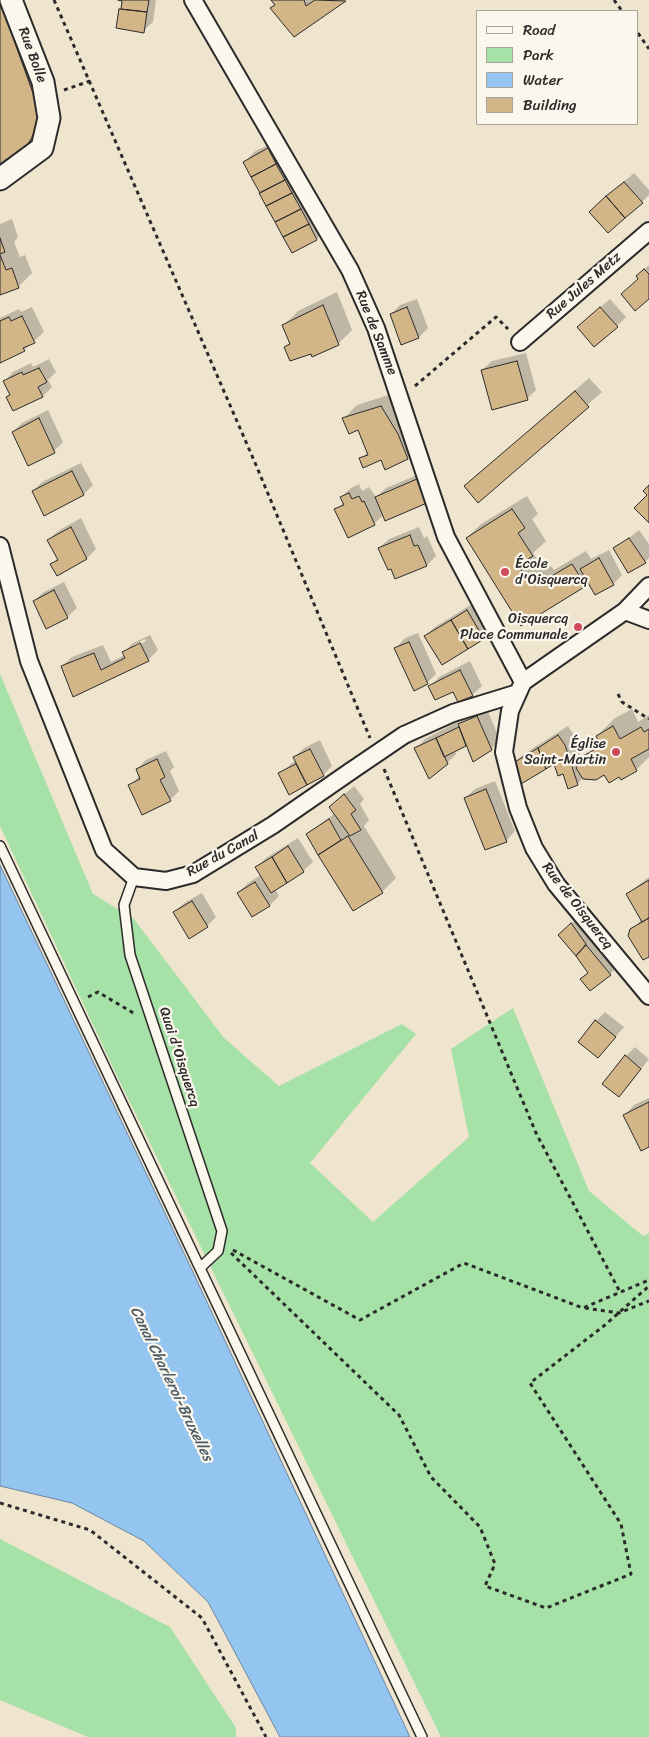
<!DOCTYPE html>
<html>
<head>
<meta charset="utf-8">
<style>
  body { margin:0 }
  #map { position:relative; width:649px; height:1737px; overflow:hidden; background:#efe4ce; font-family:Sriracha,sans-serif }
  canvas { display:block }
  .legend { position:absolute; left:476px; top:10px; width:162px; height:115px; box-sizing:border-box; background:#fbf7ec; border:1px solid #a8a59f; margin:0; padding:6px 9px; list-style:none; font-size:15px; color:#2b2b2b }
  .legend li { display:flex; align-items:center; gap:10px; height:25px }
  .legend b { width:25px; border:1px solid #a8a59f }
</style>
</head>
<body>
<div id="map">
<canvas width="649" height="1737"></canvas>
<ul class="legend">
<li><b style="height:6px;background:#fbf7ec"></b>Road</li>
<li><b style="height:14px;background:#a6e1a7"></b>Park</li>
<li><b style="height:14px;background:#94c5f0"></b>Water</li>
<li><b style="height:14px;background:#d3b688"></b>Building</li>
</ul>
</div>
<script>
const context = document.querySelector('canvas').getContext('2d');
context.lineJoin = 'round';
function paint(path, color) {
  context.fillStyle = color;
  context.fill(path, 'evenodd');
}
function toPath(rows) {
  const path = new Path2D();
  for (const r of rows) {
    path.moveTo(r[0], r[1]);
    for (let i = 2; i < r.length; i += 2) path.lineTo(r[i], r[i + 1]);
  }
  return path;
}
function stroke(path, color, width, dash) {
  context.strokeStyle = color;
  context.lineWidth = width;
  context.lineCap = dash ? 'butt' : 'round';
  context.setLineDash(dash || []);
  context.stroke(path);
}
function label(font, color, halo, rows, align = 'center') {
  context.font = font + ' Sriracha,sans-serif';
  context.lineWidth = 4.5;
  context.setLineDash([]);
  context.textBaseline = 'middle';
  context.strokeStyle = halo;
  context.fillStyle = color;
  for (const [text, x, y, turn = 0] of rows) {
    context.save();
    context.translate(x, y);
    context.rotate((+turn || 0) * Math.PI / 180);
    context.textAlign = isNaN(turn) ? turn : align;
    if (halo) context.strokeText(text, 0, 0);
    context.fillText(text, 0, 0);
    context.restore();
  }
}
paint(toPath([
  [0,674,93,894,134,919,224,1038,279,1086,402,1024,416,1034,310,1163,373,1222,469,1137,451,1049,513,1008,589,1191,643,1236,649,1233,649,1737,441,1737,117,1076,0,826],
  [0,1539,170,1627,236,1728,236,1737,88,1737,0,1700]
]), '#a6e1a7');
const water = toPath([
  [0,865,192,1270,410,1737,280,1737,208,1602,144,1541,72,1503,0,1486,0,865]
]);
paint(water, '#94c5f0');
stroke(water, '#6a87a1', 1);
paint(toPath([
  [0,0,18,0,41,128,27,143,0,162],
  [122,0,156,0,153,22,143,31,120,10,122,7],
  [272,0,346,0,294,35],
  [278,140,326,229,317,239,292,252,245,162,254,152],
  [634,173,649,190,649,195,642,202,600,202],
  [12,219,18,237,14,242,20,257,25,255,32,273,18,287,0,294,0,224],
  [649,265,649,297,637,276],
  [337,292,352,330,338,344,311,353,285,347,291,342,284,325,298,311],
  [417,299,428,328,419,337,391,314,400,305],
  [610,299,626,317,617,326,588,318],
  [32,307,44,332,24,350,0,361,0,318,19,309,21,312],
  [526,353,536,390,527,399,482,370,492,361],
  [49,359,56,372,48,380,52,387,43,396,7,397,11,394,4,382,13,372,31,363,33,367],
  [589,378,602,392,478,501,466,486],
  [395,393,421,444,407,458,361,459,368,451,359,428,343,419,357,405],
  [48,410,63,442,54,451,13,432,22,423],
  [81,463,93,485,84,494,33,491,42,482],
  [427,471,436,493,384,514,374,524,348,536,336,510,344,502,341,497,351,488,359,484,362,491,369,487,376,497,386,488],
  [527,496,538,514,532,519,546,541,533,553,544,570,551,566,554,570,586,551,591,559,609,550,622,575,613,584,589,582,521,624,467,538,481,524],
  [81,518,96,549,87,558,57,574,52,564,58,558,48,540,58,531],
  [419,527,424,538,427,536,436,556,427,565,391,567,379,548,389,539],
  [639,530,649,544,649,558,645,562,615,549],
  [64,582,77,608,67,617,34,601,44,592],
  [477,601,493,629,483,638,425,636,435,627],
  [418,633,436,674,427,683,396,648,405,638],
  [150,635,158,650,148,660,74,695,62,666,72,657,103,645,111,662,125,655,124,653,133,643],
  [145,639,146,641,133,648,133,645],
  [470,661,482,686,472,695,430,687,439,677],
  [486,707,500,740,491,749,467,745,455,751,456,754,447,763,416,749,425,739],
  [632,709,638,722,649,715,649,757,636,770,620,776,605,773,583,778,577,784,564,773,555,762,514,764,524,754,568,726,574,735,582,760,600,741,597,736,615,718],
  [320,740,332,766,323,775,289,793,280,773,296,760,295,757,304,748],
  [166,751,174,767,170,771,179,791,170,800,130,786,139,776,137,769,146,760],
  [495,781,515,831,506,841,465,798,475,789],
  [354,786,364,799,360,804,369,820,364,826,396,878,382,892,353,909,307,834,335,813,340,798],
  [298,838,313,862,303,871,275,889,279,896,270,905,253,915,238,893,248,883,261,875,256,868,266,858],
  [649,877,649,955,631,930,642,919,627,894],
  [202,893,216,917,207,926,174,913,184,903],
  [581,915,619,965,610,974,589,972,559,935],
  [605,1012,624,1027,598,1057,596,1021],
  [635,1047,649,1059,628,1086,626,1056],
  [649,1098,649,1146,625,1115,634,1105]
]), '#0003');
const building = toPath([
  [118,0,149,0,147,12,121,9,122,1,118,0],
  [271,0,304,0,306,6,315,0,346,1,294,37,270,8,275,5,271,0],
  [0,1,39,110,40,123,28,144,0,164,0,1],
  [119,9,147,12,144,33,116,28,119,9],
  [268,148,276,164,251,177,243,162,268,148],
  [276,164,285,180,260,193,251,177,276,164],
  [285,180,292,193,266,206,259,193,285,180],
  [624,182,643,203,625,218,606,196,624,182],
  [292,193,301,209,275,222,266,206,292,193],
  [606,196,625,218,608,233,589,212,606,196],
  [301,209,309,224,283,237,275,222,301,209],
  [309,224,317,240,292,253,283,237,309,224],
  [0,238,5,252,0,254,0,238],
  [0,255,6,270,12,268,19,288,0,295,0,255],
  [644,269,649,274,649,299,635,311,621,294,638,279,636,276,644,269],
  [323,305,339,345,312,357,311,354,290,361,284,347,290,344,282,325,323,305],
  [407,307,419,338,401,345,390,314,407,307],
  [600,307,618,327,594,347,577,327,600,307],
  [22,316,35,343,23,348,25,351,0,363,0,321,9,317,11,321,22,316],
  [517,361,528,400,492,410,481,370,517,361],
  [39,368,47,382,38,387,43,397,13,411,6,397,10,395,3,381,22,372,23,375,39,368],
  [575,391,589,407,478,503,464,486,575,391],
  [381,406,398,434,408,459,385,470,381,460,363,468,359,458,368,455,358,430,349,434,342,418,381,406],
  [39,418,55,453,28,466,12,432,39,418],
  [72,471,84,495,44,516,32,491,72,471],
  [417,479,427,503,385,521,375,497,417,479],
  [649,485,649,523,634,508,647,495,643,491,649,485],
  [349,493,352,499,359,496,362,502,364,501,375,525,348,538,334,509,344,505,340,497,349,493],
  [512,509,525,528,518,533,533,556,518,565,529,583,537,579,540,583,572,564,586,586,521,626,466,538,512,509],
  [71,527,87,559,57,576,50,564,58,560,47,540,71,527],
  [410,535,414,546,418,545,427,566,395,579,391,569,388,570,378,548,410,535],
  [629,538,646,563,628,573,613,548,629,538],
  [599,558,614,585,595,595,580,569,599,558],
  [54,590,68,618,46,629,33,601,54,590],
  [467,610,484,639,468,649,451,620,467,610],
  [451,620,468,649,442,665,424,636,451,620],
  [409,642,428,684,414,691,394,648,409,642],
  [140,643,149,661,73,697,61,666,94,653,101,670,125,658,122,652,140,643],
  [460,670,473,696,458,702,453,692,435,700,428,686,460,670],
  [477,716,492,750,473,762,458,724,477,716],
  [613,726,620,739,641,727,644,732,649,729,649,749,631,759,637,771,621,780,619,777,609,783,604,775,596,780,583,779,576,768,583,756,601,746,596,736,613,726],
  [459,727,466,746,444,757,436,738,459,727],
  [558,735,565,745,578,785,568,789,563,774,558,776,554,764,546,769,538,748,558,735],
  [436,738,448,764,429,779,414,748,436,738],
  [538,748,546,769,521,784,513,763,538,748],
  [310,749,324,776,307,785,293,757,310,749],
  [157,759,165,777,160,780,171,801,142,815,128,785,140,779,136,769,157,759],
  [296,764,307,785,289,795,278,773,296,764],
  [486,789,507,842,485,850,464,798,486,789],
  [344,794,356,810,351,814,361,830,350,836,329,807,344,794],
  [329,819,341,840,318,855,306,834,329,819],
  [348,836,383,893,353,911,318,855,348,836],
  [288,846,304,872,287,883,272,857,288,846],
  [272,857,287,883,271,893,255,867,272,857],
  [649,880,649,918,642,922,626,894,649,880],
  [255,882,270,906,252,917,237,893,255,882],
  [192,901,208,927,189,939,173,912,192,901],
  [649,918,649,957,643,960,628,936,630,929,649,918],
  [571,923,586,944,576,956,558,935,571,923],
  [586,945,611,975,590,991,580,979,588,973,576,956,586,945],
  [595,1020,616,1037,598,1058,578,1042,595,1020],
  [625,1055,641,1069,619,1097,602,1084,625,1055],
  [649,1102,649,1147,641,1151,623,1115,649,1102]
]);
paint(building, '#d3b688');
stroke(building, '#2b2b2b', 1);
const service = toPath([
  [0,846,422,1737],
  [134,877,124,905,130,955,222,1231,218,1251,201,1267]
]);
const minor = toPath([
  [193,0,350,270,376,328,446,537,523,682],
  [520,342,649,231],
  [0,546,29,661,104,850,134,877,166,881,193,874,273,825,351,771],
  [649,586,625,611,523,682,510,711,504,752,518,808,534,848,556,884,649,996],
  [625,611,649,620],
  [404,735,453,713,518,693]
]);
const tertiary = toPath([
  [0,179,42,148,49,118,43,82,11,0]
]);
stroke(service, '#2b2b2b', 12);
stroke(minor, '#2b2b2b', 20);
stroke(tertiary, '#2b2b2b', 25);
stroke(toPath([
  [54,0,256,465,370,738],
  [614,0,622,11],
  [638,33,649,49],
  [64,90,90,81],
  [415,386,496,317,508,329],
  [618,694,622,702,649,719],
  [384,769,536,1133,620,1292],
  [88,997,98,992,135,1014],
  [233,1250,360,1320,464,1263,583,1308,649,1280],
  [231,1253,399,1415,431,1477,480,1527,495,1564,485,1586,546,1608,631,1574,621,1524,530,1383,605,1325,649,1286],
  [585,1308,619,1313,649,1301],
  [0,1503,90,1530,202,1618,266,1737]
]), '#2b2b2b', 3, [4, 4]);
stroke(service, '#fbf7ec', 9);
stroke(minor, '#fbf7ec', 16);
stroke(tertiary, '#fbf7ec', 21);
const minorBridge = toPath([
  [351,771,404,735]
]);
stroke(minorBridge, '#2b2b2b', 20, []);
stroke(minorBridge, '#fbf7ec', 16);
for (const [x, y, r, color] of [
  [505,572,5,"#d1495b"],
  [578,627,5,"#d1495b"],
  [616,752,5,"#d1495b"]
]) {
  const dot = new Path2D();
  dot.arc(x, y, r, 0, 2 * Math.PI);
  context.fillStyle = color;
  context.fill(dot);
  stroke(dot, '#fbf7ec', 2);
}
label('14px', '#2b2b2b', '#fbf7ec', [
  ["Rue Bolle",32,55,70],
  ["Rue Jules Metz",584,286,-41],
  ["Rue de Samme",376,333,68],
  ["Rue du Canal",223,854,-29],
  ["Rue de Oisquercq",577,906,52],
  ["Quai d'Oisquercq",179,1057,72]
]);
label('14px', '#2b2b2b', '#fbf7ec', [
  ["École",515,564,"left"],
  ["d'Oisquercq",515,580,"left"],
  ["Oisquercq",568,619],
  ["Place Communale",568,635],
  ["Église",606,744],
  ["Saint-Martin",606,760]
], 'right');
label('italic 15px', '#4a5966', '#fbf7ec', [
  ["Canal Charleroi-Bruxelles",171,1384,64]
]);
</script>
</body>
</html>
